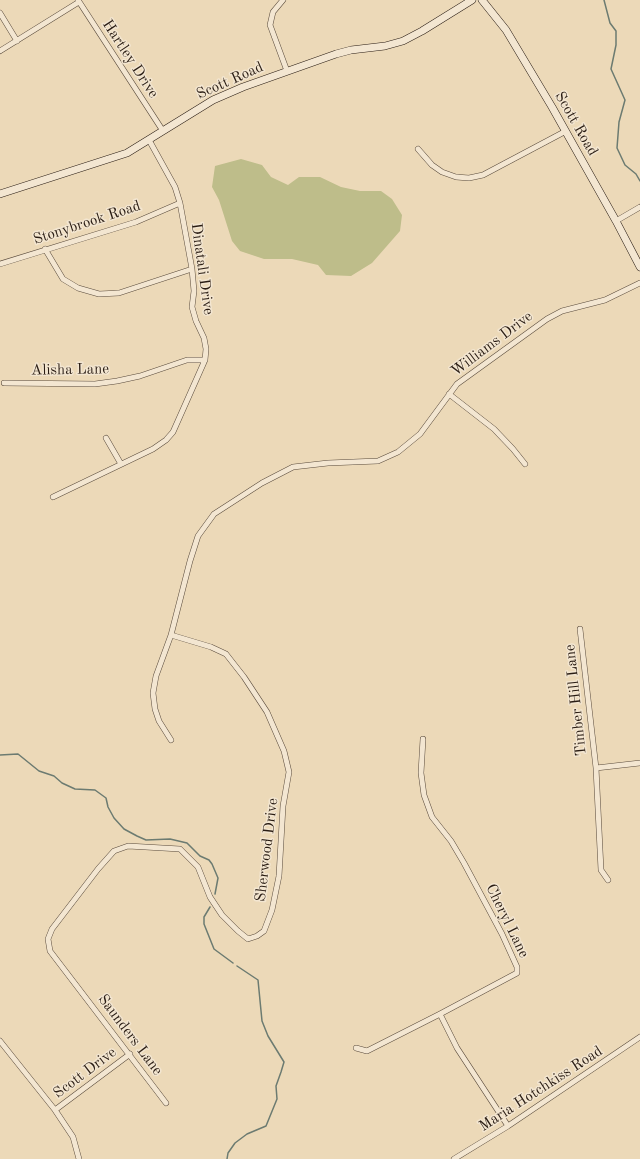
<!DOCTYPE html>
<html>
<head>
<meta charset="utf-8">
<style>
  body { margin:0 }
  canvas { display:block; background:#ecd9b8 }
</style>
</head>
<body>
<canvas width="640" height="1159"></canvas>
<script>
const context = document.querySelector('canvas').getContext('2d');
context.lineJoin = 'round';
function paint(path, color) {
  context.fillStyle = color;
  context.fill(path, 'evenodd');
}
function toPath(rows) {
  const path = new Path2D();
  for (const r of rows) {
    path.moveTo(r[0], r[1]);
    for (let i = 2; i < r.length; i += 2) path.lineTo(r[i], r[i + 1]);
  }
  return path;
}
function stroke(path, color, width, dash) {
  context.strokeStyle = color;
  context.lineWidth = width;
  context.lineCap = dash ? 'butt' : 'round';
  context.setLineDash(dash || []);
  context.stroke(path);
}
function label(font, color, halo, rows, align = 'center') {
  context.font = font + ' "Old Standard TT",serif';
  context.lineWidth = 3;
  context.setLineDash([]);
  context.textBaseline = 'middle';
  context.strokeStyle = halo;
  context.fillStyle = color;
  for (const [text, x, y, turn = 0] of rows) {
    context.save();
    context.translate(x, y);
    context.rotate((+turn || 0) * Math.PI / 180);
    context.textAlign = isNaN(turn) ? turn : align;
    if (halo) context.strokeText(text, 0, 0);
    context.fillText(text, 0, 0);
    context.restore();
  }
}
paint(toPath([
  [241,159,262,165,271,177,288,185,299,177,320,177,341,187,360,191,381,191,392,199,402,215,400,231,372,263,351,276,326,275,318,265,292,259,264,259,240,251,232,241,219,200,212,187,215,166]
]), '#bebd8a');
stroke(toPath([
  [604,0,610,23,616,31,616,45,611,69,625,100,619,122,617,148,625,165,636,174,640,181],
  [0,755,18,754,39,771,54,776,62,783,75,789,95,790,106,798,108,807,114,818,124,829,137,836,146,840,170,839,187,843,200,856,209,860,212,864,218,878,215,894],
  [210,907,204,917,204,924,214,949,233,963],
  [227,1159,228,1153,235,1143,247,1134,266,1126,277,1099,276,1086,281,1072,284,1062,268,1036,262,1021,258,980,237,966]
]), '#6c7b71', 1.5);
const minor = toPath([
  [78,0,163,131],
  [283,0,273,12,270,25,287,71],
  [0,13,17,41],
  [0,51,79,2],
  [418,149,432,165,442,172,456,177,469,178,483,175,566,131],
  [616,221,640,207],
  [45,249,63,279,78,288,99,294,119,293,192,269],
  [0,264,136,222,180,203],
  [4,383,95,384,117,381,140,376,187,360,205,360],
  [449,394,494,429,513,449,525,464],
  [106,438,121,464],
  [53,497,153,449,166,440,173,432,205,360,206,349,204,338,196,321,192,307,194,291,192,269,180,203,175,187,149,140],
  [580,629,596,768,601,870,608,880],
  [171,740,159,721,155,709,153,693,156,676,171,635,190,561,198,536,214,514,262,483,293,467,328,463,378,461,398,452,420,434,457,384,547,319,562,311,605,300,640,283],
  [596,768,640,763],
  [440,1014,457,1048,508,1126],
  [0,1041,55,1110,73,1137,79,1159],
  [356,1048,367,1051,440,1014,517,973,517,967,502,934,464,863,451,841,432,817,424,795,421,773,423,739],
  [166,1103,50,951,48,939,52,929,98,869,114,851,128,846,180,849,198,867,210,897,222,915,238,931,248,939,257,936,264,931,272,910,279,876,283,806,289,772,284,751,267,712,244,677,226,654,211,647,171,635],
  [55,1110,130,1054],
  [454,1159,508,1126,640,1037]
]);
const secondary = toPath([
  [482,0,506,30,552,107,616,221,640,267],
  [0,194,127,153,213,100,243,87,336,54,351,50,385,46,403,41,422,31,472,0]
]);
stroke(minor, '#5a4b3c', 6);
stroke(secondary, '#291c13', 8);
stroke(minor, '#f3e6d1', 5);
stroke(secondary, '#f3e6d1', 7);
label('15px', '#291c13', '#f3e6d1', [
  ["Hartley Drive",130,59,57],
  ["Scott Road",230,81,-24],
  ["Scott Road",576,124,60],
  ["Stonybrook Road",87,223,-18],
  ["Dinatali Drive",202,269,82],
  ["Williams Drive",492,344,-37],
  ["Alisha Lane",70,370,-1],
  ["Timber Hill Lane",576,700,-96],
  ["Sherwood Drive",267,850,-83],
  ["Cheryl Lane",507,921,64],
  ["Saunders Lane",130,1035,53],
  ["Scott Drive",85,1073,-37],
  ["Maria Hotchkiss Road",541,1089,-33]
]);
</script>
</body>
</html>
